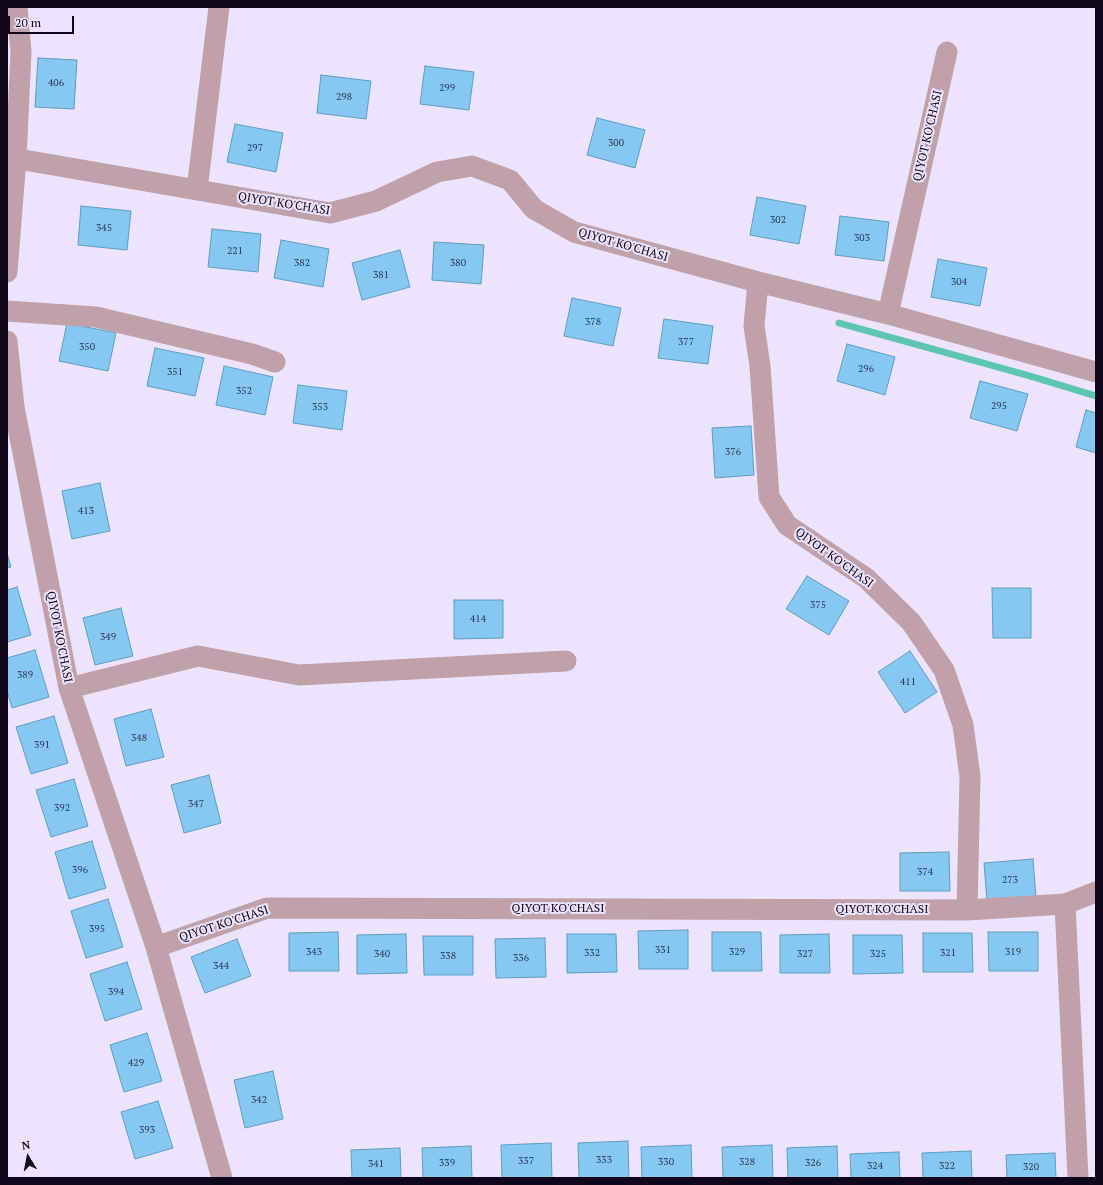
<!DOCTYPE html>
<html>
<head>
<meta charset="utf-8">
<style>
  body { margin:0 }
  #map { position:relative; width:1103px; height:1185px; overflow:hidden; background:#ece4ff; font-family:"PT Serif",serif }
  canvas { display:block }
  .frame { position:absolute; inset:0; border:8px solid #0f071c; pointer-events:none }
  .north { position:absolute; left:8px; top:1137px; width:40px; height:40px; -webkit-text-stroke:3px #ece4ff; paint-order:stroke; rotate:350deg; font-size:11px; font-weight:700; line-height:16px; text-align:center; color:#0f071c }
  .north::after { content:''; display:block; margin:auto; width:14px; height:18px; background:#0f071c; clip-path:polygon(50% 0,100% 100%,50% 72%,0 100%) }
  .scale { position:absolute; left:8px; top:16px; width:66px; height:18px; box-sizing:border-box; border:2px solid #0f071c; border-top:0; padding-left:5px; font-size:12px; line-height:14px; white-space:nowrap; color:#0f071c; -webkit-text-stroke:3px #ece4ff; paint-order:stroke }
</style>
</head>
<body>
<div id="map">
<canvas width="1103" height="1185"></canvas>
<div class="frame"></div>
<div class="north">N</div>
<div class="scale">20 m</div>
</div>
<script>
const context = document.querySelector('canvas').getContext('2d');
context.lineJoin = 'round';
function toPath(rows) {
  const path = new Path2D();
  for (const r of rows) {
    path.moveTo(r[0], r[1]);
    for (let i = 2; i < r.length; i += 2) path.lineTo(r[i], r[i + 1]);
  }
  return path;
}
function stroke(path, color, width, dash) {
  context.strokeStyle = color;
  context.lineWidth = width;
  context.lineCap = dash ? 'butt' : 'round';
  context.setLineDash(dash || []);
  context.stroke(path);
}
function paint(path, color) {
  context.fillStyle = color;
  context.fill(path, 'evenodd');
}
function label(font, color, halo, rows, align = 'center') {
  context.font = font + ' "PT Serif",serif';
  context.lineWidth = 4;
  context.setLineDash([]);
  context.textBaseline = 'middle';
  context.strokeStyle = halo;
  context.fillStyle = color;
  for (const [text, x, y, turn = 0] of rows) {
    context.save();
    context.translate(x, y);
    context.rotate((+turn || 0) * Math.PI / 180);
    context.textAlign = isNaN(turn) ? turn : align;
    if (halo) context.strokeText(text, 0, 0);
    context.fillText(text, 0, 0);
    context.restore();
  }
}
stroke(toPath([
  [839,323,1030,376,1096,396]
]), '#5dc5b1', 7);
const building = toPath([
  [38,58,77,60,74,109,35,107,38,58],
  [425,66,474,72,469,110,420,104,425,66],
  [321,75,371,81,366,119,317,113,321,75],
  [597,118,645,130,635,168,587,155,597,118],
  [235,124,283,133,276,172,227,162,235,124],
  [757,197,806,206,799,244,750,235,757,197],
  [81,206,131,211,127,250,78,245,81,206],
  [840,216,889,222,884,261,835,255,840,216],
  [212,229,261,234,258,272,208,267,212,229],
  [281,240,329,249,323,287,274,278,281,240],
  [434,242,484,245,481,284,432,280,434,242],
  [400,250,410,287,362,300,352,263,400,250],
  [938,259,987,268,980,306,931,297,938,259],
  [572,298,621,308,613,346,564,336,572,298],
  [664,319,713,326,708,364,658,358,664,319],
  [67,323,116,333,108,371,59,361,67,323],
  [847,344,895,357,885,395,837,381,847,344],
  [155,348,204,358,195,396,147,386,155,348],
  [224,366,273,377,265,415,216,405,224,366],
  [980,381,1028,394,1017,431,970,418,980,381],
  [298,385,347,391,342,430,293,423,298,385],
  [1086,410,1096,413,1096,453,1076,447,1086,410],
  [751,426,754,475,715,478,712,428,751,426],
  [100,483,110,531,72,539,62,491,100,483],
  [7,553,11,567,7,568,7,553],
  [807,576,849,601,829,635,786,609,807,576],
  [17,587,31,635,7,642,7,590,17,587],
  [992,588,1031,588,1031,638,993,638,992,588],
  [454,600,503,600,503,638,454,639,454,600],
  [121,608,133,656,95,665,83,618,121,608],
  [35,650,49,697,12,708,7,691,7,658,35,650],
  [910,651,937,692,905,713,878,672,910,651],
  [151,709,164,757,126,766,114,719,151,709],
  [54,716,68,763,31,774,16,727,54,716],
  [209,775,221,823,184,833,171,785,209,775],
  [74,779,88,826,51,837,36,790,74,779],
  [92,841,106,888,69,899,55,852,92,841],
  [949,852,950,891,900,891,900,853,949,852],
  [1033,859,1036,898,987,901,984,863,1033,859],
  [108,899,123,947,86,958,71,911,108,899],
  [688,930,688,969,639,969,638,931,688,930],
  [338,932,339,971,289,971,289,933,338,932],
  [712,932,761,932,762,971,712,971,712,932],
  [988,932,1038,932,1038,971,989,971,988,932],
  [923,933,972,933,973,972,923,972,923,933],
  [406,934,407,973,357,974,357,935,406,934],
  [567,934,616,934,617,972,567,973,567,934],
  [829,934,830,973,780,973,780,935,829,934],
  [853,935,902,935,903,973,853,974,853,935],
  [423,936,473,936,473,975,424,975,423,936],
  [545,938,546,977,496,978,495,939,545,938],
  [237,939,251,976,205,993,191,957,237,939],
  [127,962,142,1009,105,1021,90,974,127,962],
  [147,1033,162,1081,124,1092,110,1045,147,1033],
  [273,1071,283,1119,245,1128,234,1080,273,1071],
  [158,1101,173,1148,135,1159,121,1112,158,1101],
  [628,1141,629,1178,579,1178,578,1143,628,1141],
  [551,1143,552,1178,502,1178,501,1145,551,1143],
  [691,1145,692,1178,642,1178,641,1147,691,1145],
  [772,1145,773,1178,723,1178,722,1147,772,1145],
  [471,1146,472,1178,423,1178,422,1148,471,1146],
  [837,1146,838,1178,788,1178,787,1148,837,1146],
  [400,1148,401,1178,352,1178,351,1150,400,1148],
  [971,1151,972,1178,923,1178,922,1153,971,1151],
  [899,1152,900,1178,851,1178,850,1154,899,1152],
  [1055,1153,1056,1178,1007,1178,1006,1155,1055,1153]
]);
paint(building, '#87c8f3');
stroke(building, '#5c9cc5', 1);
stroke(toPath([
  [7,157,330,213,376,201,437,172,472,166,510,180,534,209,574,232,758,282,888,314,1096,372],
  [197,190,219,7],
  [7,272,16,159,21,52,17,7],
  [758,282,754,326,760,366,769,497,787,525,866,578,911,622,944,670,963,725,970,777,967,910],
  [7,311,96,317,252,354,275,362],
  [888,314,947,52],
  [7,341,14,407,69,688,156,947,222,1178],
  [69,688,198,656,299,675,566,661],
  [1065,904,1078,1178],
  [156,947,267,908,967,910,1065,904,1096,892]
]), '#c0a0a9', 21);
label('10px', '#2d3752', null, [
  ["406",56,83],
  ["299",447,88],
  ["298",344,97],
  ["300",616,143],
  ["297",255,148],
  ["302",778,220],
  ["345",104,228],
  ["303",862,238],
  ["221",235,251],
  ["382",302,263],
  ["380",458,263],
  ["381",381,275],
  ["304",959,282],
  ["378",593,322],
  ["377",686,342],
  ["350",87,347],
  ["296",866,369],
  ["351",175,372],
  ["352",244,391],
  ["295",999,406],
  ["353",320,407],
  ["376",733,452],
  ["413",86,511],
  ["375",818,605],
  ["414",478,619],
  ["349",108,637],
  ["389",25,675],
  ["411",908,682],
  ["348",139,738],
  ["391",42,745],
  ["347",196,804],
  ["392",62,808],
  ["396",80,870],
  ["374",925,872],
  ["273",1010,880],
  ["395",97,929],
  ["331",663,950],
  ["343",314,952],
  ["329",737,952],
  ["319",1013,952],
  ["332",592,953],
  ["321",948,953],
  ["340",382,954],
  ["327",805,954],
  ["325",878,954],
  ["338",448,956],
  ["336",521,958],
  ["344",221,966],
  ["394",116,992],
  ["429",136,1063],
  ["342",259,1100],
  ["393",147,1130],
  ["333",604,1160],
  ["337",526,1161],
  ["330",666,1162],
  ["328",747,1162],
  ["339",447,1163],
  ["326",813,1163],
  ["341",376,1164],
  ["324",875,1166],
  ["322",947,1166],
  ["320",1031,1167]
]);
label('12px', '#0f071c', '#ece4ff', [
  ["QIYOT KO'CHASI",928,136,-77],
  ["QIYOT KO'CHASI",284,204,9],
  ["QIYOT KO'CHASI",623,245,16],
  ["QIYOT KO'CHASI",834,558,36],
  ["QIYOT KO'CHASI",59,637,79],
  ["QIYOT KO'CHASI",558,909],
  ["QIYOT KO'CHASI",882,910],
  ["QIYOT KO'CHASI",224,924,-18]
]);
</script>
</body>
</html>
